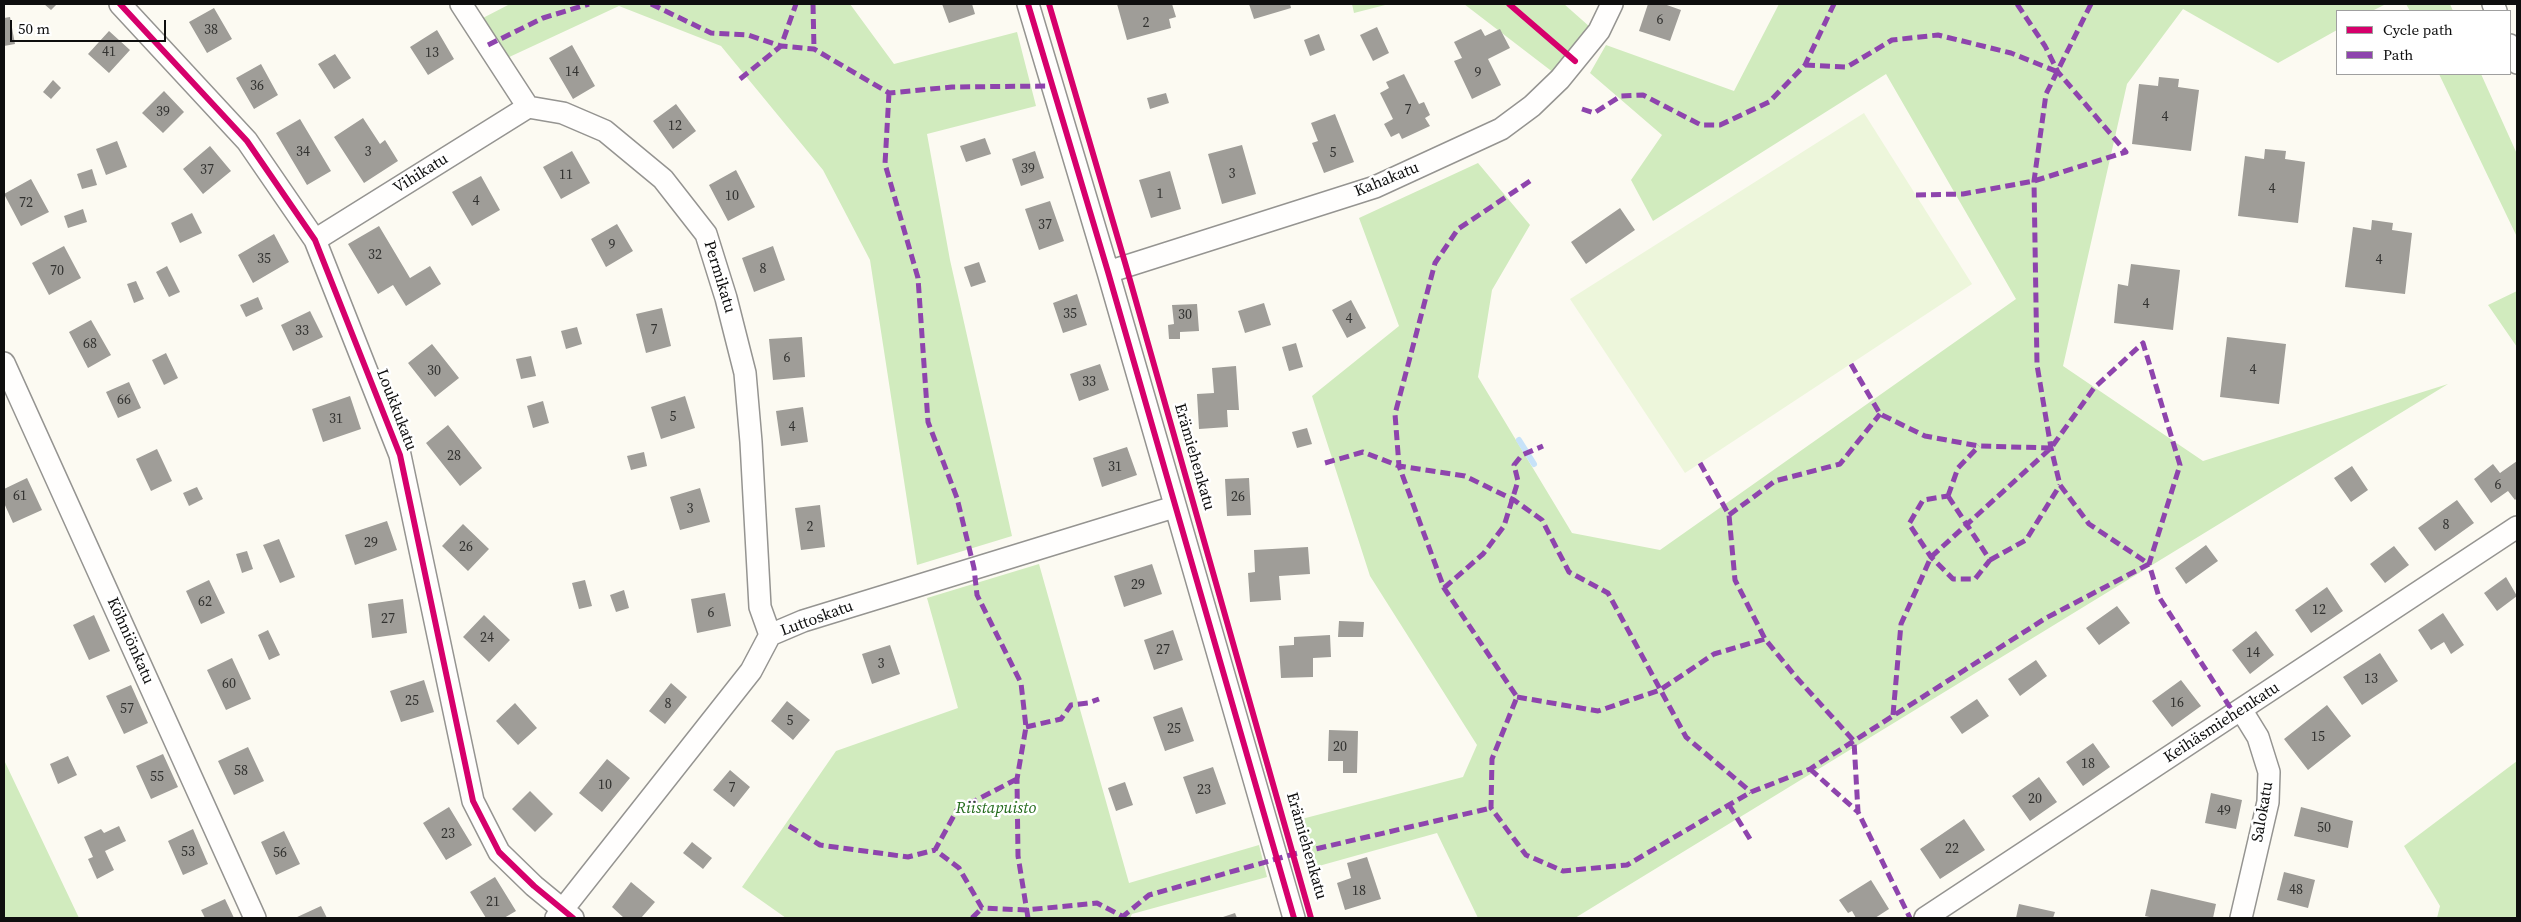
<!DOCTYPE html>
<html>
<head>
<meta charset="utf-8">
<style>
  body { margin:0 }
  #map { position:relative; width:2521px; height:922px; overflow:hidden; background:#fcfaf2; font-family:"Source Serif 4",serif }
  canvas { display:block }
  .frame { position:absolute; inset:0; border:5px solid #0e0e0e; pointer-events:none }
  .legend { position:absolute; left:2336px; top:10px; width:175px; height:65px; box-sizing:border-box; background:#fff; border:1px solid #9f9f9f; margin:0; padding:6px 9px; list-style:none; font-size:15px; color:#0e0e0e }
  .legend li { display:flex; align-items:center; gap:10px; height:25px }
  .legend b { width:25px; border:1px solid #9f9f9f }
  .scale { position:absolute; left:10px; top:20px; width:156px; height:22px; box-sizing:border-box; border:2px solid #0e0e0e; border-top:0; padding-left:6px; font-size:15px; line-height:18px; white-space:nowrap; color:#0e0e0e; -webkit-text-stroke:4px #fff; paint-order:stroke }
</style>
</head>
<body>
<div id="map">
<canvas width="2521" height="922"></canvas>
<div class="frame"></div>
<ul class="legend">
<li><b style="height:6px;background:#d6006c"></b>Cycle path</li>
<li><b style="height:6px;background:#8e44ad"></b>Path</li>
</ul>
<div class="scale">50 m</div>
</div>
<script>
const context = document.querySelector('canvas').getContext('2d');
context.lineJoin = 'round';
function paint(path, color) {
  context.fillStyle = color;
  context.fill(path, 'evenodd');
}
function toPath(rows) {
  const path = new Path2D();
  for (const r of rows) {
    path.moveTo(r[0], r[1]);
    for (let i = 2; i < r.length; i += 2) path.lineTo(r[i], r[i + 1]);
  }
  return path;
}
function stroke(path, color, width, dash) {
  context.strokeStyle = color;
  context.lineWidth = width;
  context.lineCap = dash ? 'butt' : 'round';
  context.setLineDash(dash || []);
  context.stroke(path);
}
function label(font, color, halo, rows, align = 'center') {
  context.font = font + ' "Source Serif 4",serif';
  context.lineWidth = 5;
  context.setLineDash([]);
  context.textBaseline = 'middle';
  context.strokeStyle = halo;
  context.fillStyle = color;
  for (const [text, x, y, turn = 0] of rows) {
    context.save();
    context.translate(x, y);
    context.rotate((+turn || 0) * Math.PI / 180);
    context.textAlign = isNaN(turn) ? turn : align;
    if (halo) context.strokeText(text, 0, 0);
    context.fillText(text, 0, 0);
    context.restore();
  }
}
paint(toPath([
  [510,4,850,4,894,64,1017,32,1036,106,927,134,950,260,1012,536,917,565,870,260,823,170,721,46,619,6,505,59,481,19],
  [1352,4,1389,4,1354,13],
  [1464,4,1564,4,1590,27,1554,73],
  [1779,4,2386,4,2372,11,2337,11,2337,30,2278,63,2183,9,2127,84,2063,366,2203,461,2448,384,1575,918,1478,918,1437,833,1308,869,1294,821,1463,777,1477,745,1370,576,1312,396,1399,326,1359,218,1478,163,1530,225,1492,290,1478,377,1572,533,1660,550,2016,299,1886,74,1653,221,1631,180,1662,135,1590,73,1606,45,1734,91],
  [2406,4,2450,4,2453,11,2410,11],
  [2439,74,2481,74,2517,154,2517,237],
  [2517,291,2517,290,2517,347,2488,305],
  [1039,564,1129,883,1259,845,1267,877,1132,914,1130,918,786,918,742,887,836,751,958,708,927,598],
  [4,760,79,918,4,918],
  [2517,761,2517,918,2437,918,2440,906,2404,846]
]), '#d1ebbe');
paint(toPath([
  [1864,113,1972,284,1685,473,1570,299]
]), '#edf6db');
stroke(toPath([
  [1519,440,1534,464]
]), '#c7e2f8', 6);
paint(toPath([
  [44,4,57,4,51,10],
  [942,4,972,4,975,14,949,23],
  [1117,4,1172,4,1176,17,1169,19,1171,28,1127,40],
  [1249,4,1290,4,1291,8,1254,19],
  [1648,4,1664,4,1681,10,1670,41,1639,31],
  [214,8,232,39,207,53,189,22],
  [10,17,15,44,4,46,4,18],
  [1377,27,1389,53,1373,61,1360,35],
  [1481,29,1485,36,1500,29,1510,48,1488,59,1501,85,1472,99,1454,61,1462,58,1454,42],
  [437,30,454,59,428,75,410,47],
  [109,31,130,50,109,73,88,54],
  [1319,34,1325,50,1310,56,1304,40],
  [572,45,595,86,573,99,549,58],
  [335,54,351,78,334,89,318,64],
  [261,64,278,95,254,109,236,78],
  [1404,74,1419,104,1424,102,1430,115,1425,118,1430,126,1402,139,1399,133,1391,137,1384,124,1393,119,1380,93,1389,88,1386,82],
  [2159,77,2179,79,2178,87,2199,90,2191,151,2132,144,2139,84,2158,86],
  [53,80,61,88,51,99,43,92],
  [164,91,184,112,163,133,142,113],
  [1166,93,1169,103,1150,109,1147,98],
  [676,104,696,131,673,149,653,121],
  [1335,114,1354,162,1324,173,1312,143,1318,141,1311,123],
  [363,118,380,144,385,140,398,161,364,183,334,137],
  [300,119,331,171,307,185,276,133],
  [985,138,991,154,966,162,960,146],
  [117,141,127,167,106,175,96,149],
  [1242,145,1256,194,1222,204,1208,154],
  [210,146,231,171,203,194,183,169],
  [2265,149,2286,151,2285,159,2305,162,2298,223,2238,216,2245,156,2264,159],
  [572,151,590,183,561,199,543,167],
  [1035,151,1044,178,1021,186,1012,159],
  [92,169,97,185,82,189,77,174],
  [736,170,755,207,728,221,709,185],
  [1170,171,1181,209,1151,218,1139,180],
  [481,176,500,210,472,226,452,192],
  [31,179,49,212,21,226,4,194],
  [1050,201,1064,241,1039,250,1025,209],
  [1620,208,1635,230,1586,264,1571,242],
  [83,209,87,222,68,228,64,216],
  [192,213,202,233,180,243,171,223],
  [2372,220,2393,223,2392,230,2412,233,2405,294,2345,287,2353,227,2371,230],
  [617,224,633,251,606,267,591,239],
  [379,226,410,278,430,266,441,284,406,306,393,285,378,294,348,244],
  [274,234,289,262,253,283,238,255],
  [64,246,81,278,49,295,32,263],
  [773,246,785,280,754,292,742,258],
  [979,262,986,282,971,287,964,267],
  [2131,264,2180,270,2173,330,2114,323,2118,284,2128,286],
  [167,266,180,292,169,297,156,272],
  [136,281,144,299,134,303,127,284],
  [1077,294,1087,325,1063,333,1053,303],
  [258,297,263,309,246,317,240,305],
  [1351,300,1366,328,1347,338,1332,310],
  [1264,303,1271,325,1245,333,1238,311],
  [1197,304,1199,331,1180,332,1180,339,1169,339,1168,325,1174,324,1172,305],
  [662,308,671,346,646,353,636,314],
  [310,311,323,337,293,351,281,325],
  [91,320,111,355,88,368,69,332],
  [577,327,582,344,566,349,561,331],
  [802,337,805,377,773,380,769,339],
  [2227,337,2286,344,2279,404,2220,397],
  [1296,343,1303,367,1289,371,1282,347],
  [432,344,459,378,435,397,408,363],
  [166,353,178,378,164,385,152,360],
  [531,356,536,376,521,379,516,359],
  [1100,364,1109,390,1079,401,1070,374],
  [1236,366,1239,410,1227,410,1228,427,1199,429,1197,394,1214,393,1212,368],
  [129,382,141,408,118,418,106,392],
  [350,396,361,429,323,442,312,409],
  [685,396,695,428,661,439,651,407],
  [543,401,549,423,533,428,527,406],
  [803,407,808,442,781,446,776,411],
  [448,425,482,468,460,486,426,443],
  [1307,428,1312,444,1297,448,1292,432],
  [1127,447,1137,475,1102,487,1093,458],
  [157,449,172,481,151,491,136,459],
  [644,452,647,466,631,470,627,456],
  [2517,461,2517,498,2515,500,2508,491,2491,503,2474,479,2493,464,2500,473],
  [2352,466,2368,490,2351,502,2334,478],
  [27,478,42,510,13,523,4,503,4,489],
  [1249,478,1251,515,1227,516,1225,479],
  [197,487,203,499,189,506,183,493],
  [700,488,710,522,680,530,670,497],
  [2457,500,2474,523,2435,551,2418,528],
  [820,505,825,547,801,550,795,508],
  [387,521,397,550,355,565,345,535],
  [463,524,489,549,468,571,442,546],
  [279,539,295,577,280,583,263,545],
  [2206,545,2218,561,2186,584,2175,568],
  [2394,546,2409,565,2385,583,2370,564],
  [1308,547,1310,574,1279,576,1281,600,1250,602,1248,573,1255,572,1254,550],
  [247,551,253,569,242,573,236,554],
  [1152,564,1162,594,1124,607,1114,576],
  [2506,577,2517,596,2497,611,2484,593],
  [209,580,225,613,201,624,186,591],
  [585,580,592,606,579,609,572,583],
  [2327,587,2343,611,2311,633,2295,610],
  [624,590,629,608,616,612,610,595],
  [725,593,731,626,697,633,691,599],
  [403,599,407,633,372,638,368,604],
  [2117,606,2130,623,2099,645,2086,628],
  [2443,613,2464,645,2451,654,2444,642,2431,650,2418,630],
  [94,615,110,651,89,660,73,625],
  [484,615,510,640,489,662,463,637],
  [1339,621,1364,622,1363,637,1338,637],
  [268,630,280,655,269,660,258,635],
  [1173,630,1183,660,1154,670,1144,640],
  [2256,631,2274,655,2250,674,2232,650],
  [1330,635,1331,657,1313,658,1313,677,1281,678,1279,646,1294,645,1294,637],
  [890,645,900,674,872,684,862,654],
  [2380,653,2398,681,2362,705,2343,677],
  [232,658,251,699,226,710,207,670],
  [2036,660,2047,676,2020,696,2008,679],
  [424,680,434,712,401,722,390,691],
  [2181,680,2201,706,2172,727,2152,701],
  [671,683,687,697,665,724,649,711],
  [131,685,148,723,124,734,106,696],
  [1977,699,1989,716,1962,734,1950,717],
  [787,701,810,720,793,740,771,721],
  [515,703,537,728,518,745,496,721],
  [2327,705,2351,736,2308,770,2284,739],
  [1182,707,1194,741,1165,751,1153,717],
  [1329,730,1358,731,1357,773,1343,773,1343,761,1328,761],
  [2093,743,2110,767,2083,786,2066,762],
  [248,747,264,781,234,795,218,761],
  [163,754,178,787,151,799,136,766],
  [68,756,77,775,58,784,50,764],
  [607,759,630,778,602,812,579,793],
  [1213,767,1226,804,1196,814,1183,777],
  [730,770,750,787,734,807,713,790],
  [2039,777,2057,802,2030,821,2012,796],
  [1125,782,1133,805,1116,811,1108,788],
  [530,791,553,814,535,832,512,809],
  [2211,793,2242,800,2236,829,2205,823],
  [449,807,472,845,446,860,423,823],
  [2301,807,2353,821,2348,848,2294,836],
  [1964,819,1985,850,1940,879,1920,849],
  [119,826,126,841,105,851,114,870,97,879,88,859,93,857,84,837,101,829,104,833],
  [193,829,208,864,183,875,168,841],
  [284,831,300,864,276,875,261,842],
  [692,842,712,858,703,869,683,853],
  [1367,857,1381,899,1345,910,1337,883,1351,878,1347,863],
  [2284,872,2315,880,2308,908,2277,900],
  [495,877,516,911,504,918,486,918,470,892],
  [1871,880,1889,909,1875,918,1856,918,1852,911,1848,913,1839,900],
  [631,882,655,902,641,918,624,918,612,907],
  [2151,889,2216,904,2213,918,2154,918,2145,916],
  [225,899,234,918,205,918,201,910],
  [2019,904,2055,912,2053,918,2016,918],
  [321,906,327,918,295,918],
  [1235,913,1237,918,1220,918]
]), '#9f9d98');
const minor = toPath([
  [120,4,247,141,315,240,400,455,473,801,499,852,534,886,573,918],
  [461,4,528,107,563,113,605,131,663,179,706,234,726,298,745,373,751,442,760,607,770,635],
  [1028,4,1108,272,1294,918],
  [2493,4,2496,11],
  [2510,45,2517,63],
  [315,240,528,107],
  [1108,272,1375,187,1501,129,1532,106,1560,79,1599,31,1612,4],
  [4,363,255,918],
  [556,918,751,671,770,635,803,621,1174,507],
  [1925,918,2517,527],
  [2241,918,2268,802,2269,772,2258,737,2242,711]
]);
stroke(minor, '#959491', 24);
stroke(minor, '#fffefd', 21);
stroke(toPath([
  [651,4,711,33,748,35,781,46,814,49,889,93,952,87,1052,86],
  [813,4,814,49],
  [2091,4,2046,94,2034,181,2037,365,2051,448,2060,485,2089,524,2149,564],
  [488,45,543,18,589,4],
  [1805,65,1847,67,1892,40,1938,35,2011,53,2058,72],
  [740,79,781,46,796,4],
  [889,93,885,164,918,278,928,422,957,498,974,568,977,595,1021,683,1026,727,1017,779,1018,856,1028,918],
  [1582,109,1594,113,1621,96,1643,95,1701,125,1720,125,1769,102,1805,65,1834,4],
  [1530,181,1458,229,1435,263,1395,414,1399,466,1444,588,1517,697,1492,759,1491,808,1526,855,1563,871,1627,865,1751,792,1810,769,2046,618,2149,564],
  [1916,195,1963,194,2034,181,2126,152,2058,72,2045,46,2017,4],
  [1851,364,1880,414,1925,436,1979,446,2051,448],
  [1325,463,1363,452,1399,466,1465,476,1514,500,1542,520,1569,572,1608,593,1686,737,1751,792],
  [1700,463,1729,515,1735,580,1765,639,1796,677,1854,741,1858,812,1910,918],
  [1948,496,1990,560,1975,579,1953,579,1931,557,1909,524,1923,500,1948,496],
  [1948,496,1958,468,1979,446],
  [1729,515,1775,481,1840,464,1880,414],
  [1990,560,2026,540,2060,485],
  [1444,588,1483,554,1504,526,1518,481,1514,465,1522,455,1543,446],
  [1517,697,1598,711,1660,690,1714,654,1765,639],
  [1893,715,1901,624,1931,557,2051,448,2094,388,2143,343,2180,465,2149,564,2159,597,2235,715],
  [1026,727,1061,719,1071,705,1088,703,1099,699],
  [1810,769,1858,812],
  [1017,779,957,810,935,850,959,868,982,908,1026,910,1097,903,1122,916],
  [1729,805,1750,839],
  [789,826,820,845,908,857,935,850],
  [972,918,982,908],
  [1121,918,1149,895,1294,854,1491,808]
]), '#8e44ad', 5, [10, 5]);
stroke(toPath([
  [120,4,247,141,315,240,400,455,473,801,499,852,534,886,573,918],
  [1028,4,1108,272,1294,918],
  [1049,4,1126,266,1311,918],
  [1509,4,1575,61]
]), '#d6006c', 6);
label('14px', '#323230', null, [
  ["6",1660,20],
  ["2",1146,23],
  ["38",211,30],
  ["41",109,52],
  ["13",432,53],
  ["14",572,72],
  ["9",1478,73],
  ["36",257,86],
  ["7",1408,110],
  ["39",163,112],
  ["4",2165,117],
  ["12",675,126],
  ["34",303,152],
  ["3",368,152],
  ["5",1333,153],
  ["39",1028,169],
  ["37",207,170],
  ["3",1232,174],
  ["11",566,175],
  ["4",2272,189],
  ["1",1160,194],
  ["10",732,196],
  ["4",476,201],
  ["72",26,203],
  ["37",1045,225],
  ["9",612,245],
  ["32",375,255],
  ["35",264,259],
  ["4",2379,260],
  ["8",763,269],
  ["70",57,271],
  ["4",2146,304],
  ["35",1070,314],
  ["30",1185,315],
  ["4",1349,319],
  ["7",654,330],
  ["33",302,331],
  ["68",90,344],
  ["6",787,358],
  ["4",2253,370],
  ["30",434,371],
  ["33",1089,382],
  ["66",124,400],
  ["5",673,417],
  ["31",336,419],
  ["4",792,427],
  ["28",454,456],
  ["31",1115,467],
  ["6",2498,485],
  ["61",20,496],
  ["26",1238,497],
  ["3",690,509],
  ["8",2446,525],
  ["2",810,527],
  ["29",371,543],
  ["26",466,547],
  ["29",1138,585],
  ["62",205,602],
  ["12",2319,610],
  ["6",711,613],
  ["27",388,619],
  ["24",487,638],
  ["27",1163,650],
  ["14",2253,653],
  ["3",881,664],
  ["13",2371,679],
  ["60",229,684],
  ["25",412,701],
  ["16",2177,703],
  ["8",668,704],
  ["57",127,709],
  ["5",790,721],
  ["25",1174,729],
  ["15",2318,737],
  ["20",1340,747],
  ["18",2088,764],
  ["58",241,771],
  ["55",157,777],
  ["10",605,785],
  ["7",732,788],
  ["23",1204,790],
  ["20",2035,799],
  ["49",2224,811],
  ["50",2324,828],
  ["23",448,834],
  ["22",1952,849],
  ["53",188,852],
  ["56",280,853],
  ["48",2296,890],
  ["18",1359,891],
  ["21",493,902]
]);
label('16px', '#0e0e0e', '#fff', [
  ["Vihikatu",421,174,-32],
  ["Kahakatu",1387,180,-22],
  ["Permikatu",719,277,73],
  ["Loukkukatu",396,410,69],
  ["Erämiehenkatu",1194,457,74],
  ["Luttoskatu",817,619,-20],
  ["Köhniönkatu",130,641,66],
  ["Keihäsmiehenkatu",2222,723,-33],
  ["Salokatu",2263,812,-80],
  ["Erämiehenkatu",1306,846,74]
]);
label('italic 16px', '#226a1a', '#fff', [
  ["Riistapuisto",996,809]
]);
</script>
</body>
</html>
